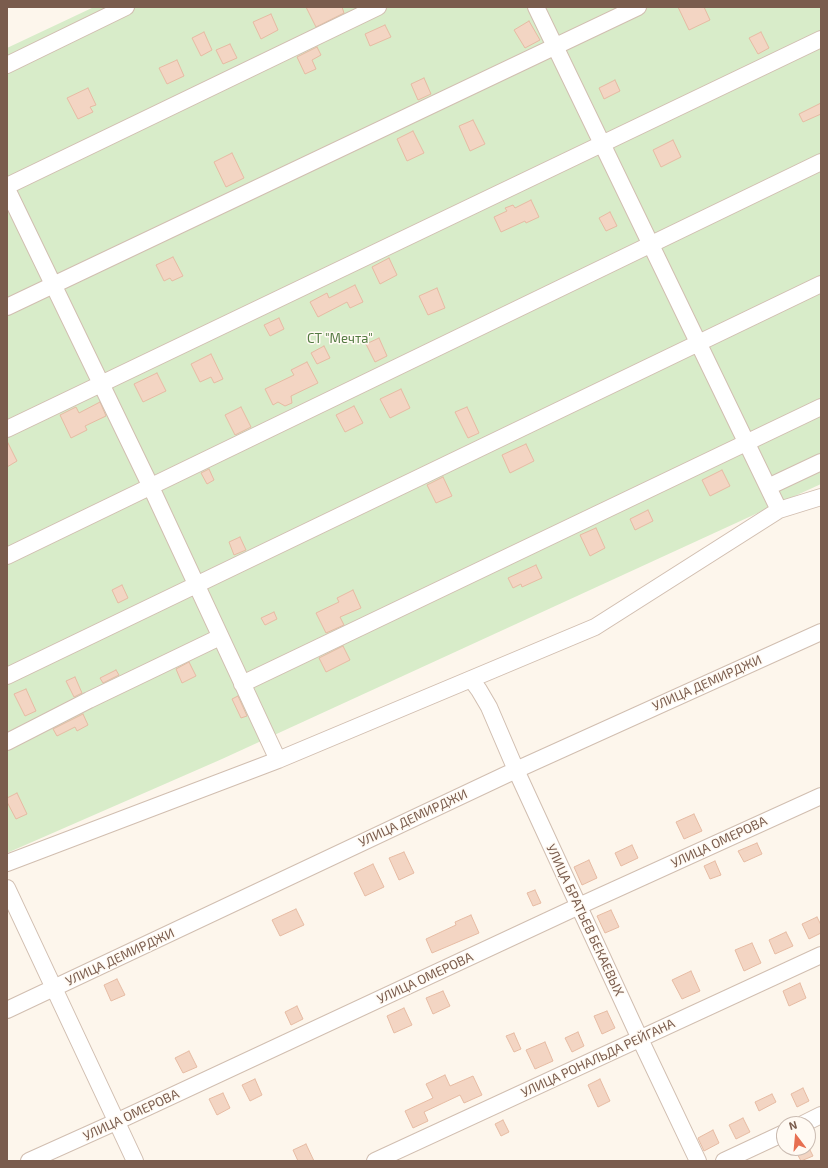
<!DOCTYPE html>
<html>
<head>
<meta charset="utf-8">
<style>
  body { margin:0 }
  #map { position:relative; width:828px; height:1168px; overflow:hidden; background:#fdf6ec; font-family:"Exo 2",sans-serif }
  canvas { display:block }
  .frame { position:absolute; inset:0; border:8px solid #7a5c4d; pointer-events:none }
  .north { position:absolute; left:776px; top:1116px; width:40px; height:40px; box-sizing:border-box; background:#fffaf3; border:1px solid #cabbb1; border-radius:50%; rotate:344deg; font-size:11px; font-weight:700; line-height:16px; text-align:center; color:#7a5c4d }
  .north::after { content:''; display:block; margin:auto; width:14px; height:18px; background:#e76f51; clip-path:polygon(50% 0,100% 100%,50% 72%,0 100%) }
</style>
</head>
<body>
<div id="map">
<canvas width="828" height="1168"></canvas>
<div class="frame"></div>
<div class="north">N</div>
</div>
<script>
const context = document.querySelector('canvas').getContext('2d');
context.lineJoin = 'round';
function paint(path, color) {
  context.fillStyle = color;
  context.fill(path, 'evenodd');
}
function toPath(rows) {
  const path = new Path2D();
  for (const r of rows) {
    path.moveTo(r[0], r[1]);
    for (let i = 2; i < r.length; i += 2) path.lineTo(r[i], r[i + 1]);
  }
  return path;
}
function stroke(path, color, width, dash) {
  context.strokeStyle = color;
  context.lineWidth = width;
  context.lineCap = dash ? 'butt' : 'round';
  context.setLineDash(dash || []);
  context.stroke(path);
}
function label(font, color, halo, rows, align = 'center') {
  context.font = font + ' "Exo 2",sans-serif';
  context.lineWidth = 3;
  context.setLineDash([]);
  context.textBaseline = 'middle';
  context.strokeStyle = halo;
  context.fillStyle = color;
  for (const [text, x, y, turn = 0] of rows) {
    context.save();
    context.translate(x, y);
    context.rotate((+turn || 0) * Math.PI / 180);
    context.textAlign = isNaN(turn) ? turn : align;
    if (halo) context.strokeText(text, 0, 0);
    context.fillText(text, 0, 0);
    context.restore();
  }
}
paint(toPath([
  [94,7,821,7,821,484,222,759,7,853,7,48]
]), '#d8ecc9');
const building = toPath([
  [306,7,342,7,344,13,316,27,306,7],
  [678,7,704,7,710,20,689,30,678,7],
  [271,14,278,30,261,39,253,22,271,14],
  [529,21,540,40,525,48,514,30,529,21],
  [385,25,391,37,370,46,365,34,385,25],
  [204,32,212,50,201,56,192,38,204,32],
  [761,32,769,48,758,54,749,38,761,32],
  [230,44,237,58,223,64,216,50,230,44],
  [317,47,321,55,312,60,316,69,305,74,297,57,317,47],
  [177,60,184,76,167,84,159,68,177,60],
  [424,78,431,94,418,100,411,84,424,78],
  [615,80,620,91,604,99,599,88,615,80],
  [88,88,96,105,90,107,93,112,78,119,67,98,88,88],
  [821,103,821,114,803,122,799,114,821,103],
  [473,120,485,144,470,151,459,126,473,120],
  [413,131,424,153,407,161,397,139,413,131],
  [673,140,681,157,661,167,653,150,673,140],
  [232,153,244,178,226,187,214,162,232,153],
  [531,200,539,217,526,223,525,221,501,232,494,217,507,211,505,208,513,205,515,208,531,200],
  [610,212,617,226,606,231,599,218,610,212],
  [173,257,183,276,172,281,170,278,164,281,156,265,173,257],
  [389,258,397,275,380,284,372,267,389,258],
  [355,285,363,302,350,308,347,302,318,317,310,302,327,293,329,298,355,285],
  [437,288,445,308,428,315,419,296,437,288],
  [279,318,284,329,270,336,264,325,279,318],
  [379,338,387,356,375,362,366,344,379,338],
  [324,346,330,358,317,364,311,353,324,346],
  [211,354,223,379,214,383,211,377,200,382,191,364,211,354],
  [307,362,318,383,291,396,292,403,285,406,278,402,273,405,265,389,294,375,291,370,307,362],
  [157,373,166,391,143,402,134,384,157,373],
  [401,389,410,408,390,418,380,399,401,389],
  [100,402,106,416,85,426,87,430,71,438,60,415,76,407,79,413,100,402],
  [354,406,363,423,345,432,336,415,354,406],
  [241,407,251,427,235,435,225,415,241,407],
  [467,407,479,433,468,438,455,412,467,407],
  [7,441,17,461,7,467,7,441],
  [526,444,534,461,510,473,502,455,526,444],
  [209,469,214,480,207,484,201,473,209,469],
  [722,470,730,486,710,496,702,480,722,470],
  [443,477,452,496,436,503,427,485,443,477],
  [648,510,653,521,635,530,630,519,648,510],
  [596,528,605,548,590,556,580,535,596,528],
  [240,537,246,550,234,555,229,542,240,537],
  [536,565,542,578,522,587,521,584,513,588,508,578,536,565],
  [122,585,128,598,118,603,112,590,122,585],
  [353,590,361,608,340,617,344,625,326,633,316,613,339,602,337,598,353,590],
  [274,612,277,619,265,625,261,618,274,612],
  [343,646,350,660,326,672,319,658,343,646],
  [189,662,196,676,182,683,176,669,189,662],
  [116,670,119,675,103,683,100,678,116,670],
  [75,677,82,693,74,697,66,681,75,677],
  [26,689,36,711,25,716,14,694,26,689],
  [238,696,247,716,241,718,232,699,238,696],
  [83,714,88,725,77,731,75,727,57,736,53,729,83,714],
  [17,793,27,814,16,819,7,802,7,798,17,793],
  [694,814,702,831,684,839,676,822,694,814],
  [757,843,762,854,744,862,738,851,757,843],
  [632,845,638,858,621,866,615,853,632,845],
  [404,852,414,873,399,880,389,858,404,852],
  [589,860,597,878,582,885,574,867,589,860],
  [715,861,721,875,710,879,704,866,715,861],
  [373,864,384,887,365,896,354,873,373,864],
  [535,890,541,903,533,906,527,893,535,890],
  [296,909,304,925,280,936,272,920,296,909],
  [611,910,619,927,605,933,597,916,611,910],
  [471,915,479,933,432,953,426,939,456,925,455,922,471,915],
  [817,917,821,925,821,933,809,939,802,924,817,917],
  [786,932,793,946,775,954,769,940,786,932],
  [752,943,761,963,744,971,735,950,752,943],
  [691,971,700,991,682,999,672,980,691,971],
  [117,979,125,995,111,1001,104,985,117,979],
  [800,983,806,998,789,1006,783,991,800,983],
  [443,991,450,1006,433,1014,426,998,443,991],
  [297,1006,303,1019,291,1025,285,1012,297,1006],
  [404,1008,412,1025,394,1033,387,1016,404,1008],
  [607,1011,615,1028,602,1034,594,1016,607,1011],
  [578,1032,584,1046,572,1052,565,1038,578,1032],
  [514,1033,521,1049,514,1052,506,1036,514,1033],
  [545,1042,553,1061,535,1069,526,1050,545,1042],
  [189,1051,197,1067,183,1073,175,1058,189,1051],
  [445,1075,450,1086,473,1076,482,1095,464,1103,460,1095,424,1112,428,1121,413,1128,405,1111,433,1098,426,1084,445,1075],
  [255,1079,262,1095,250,1101,242,1085,255,1079],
  [600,1079,610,1101,598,1107,588,1085,600,1079],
  [803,1088,809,1101,797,1107,791,1094,803,1088],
  [223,1093,230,1108,217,1115,209,1099,223,1093],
  [772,1094,776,1102,759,1111,755,1102,772,1094],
  [743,1118,750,1132,736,1139,729,1125,743,1118],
  [503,1120,509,1132,501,1136,495,1124,503,1120],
  [713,1130,719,1143,704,1151,698,1138,713,1130],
  [306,1144,314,1161,298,1161,293,1150,306,1144],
  [794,1148,809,1148,813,1156,801,1161,794,1148]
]);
paint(building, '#f3d5c3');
stroke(building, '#e6bba3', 1);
const minor = toPath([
  [536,7,779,510],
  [7,65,126,7],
  [7,186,378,7],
  [7,189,150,485,278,760],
  [7,307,638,7],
  [7,429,821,39],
  [768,487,821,462],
  [7,556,821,162],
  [7,676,821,284],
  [471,679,479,690,489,707,516,770,640,1039,698,1161],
  [242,684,821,407],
  [7,742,89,700,220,637],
  [7,863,278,760,595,627,779,510,821,497],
  [7,888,135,1161],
  [7,1010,516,770,821,632],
  [803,1124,821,1115],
  [29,1161,118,1121,579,906,821,796],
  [375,1161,821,955],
  [724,1161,784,1133]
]);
stroke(minor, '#d1beb0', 18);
stroke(minor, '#fff', 16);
label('13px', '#537a41', '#fffaf3', [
  ["СТ \"Мечта\"",340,339]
]);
label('13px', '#7a5c4d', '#fffaf3', [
  ["УЛИЦА ДЕМИРДЖИ",707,683,-24],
  ["УЛИЦА ДЕМИРДЖИ",413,818,-25],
  ["УЛИЦА ОМЕРОВА",719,842,-25],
  ["УЛИЦА БРАТЬЕВ БЕКАЕВЫХ",585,920,65],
  ["УЛИЦА ДЕМИРДЖИ",120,957,-25],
  ["УЛИЦА ОМЕРОВА",425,978,-25],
  ["УЛИЦА РОНАЛЬДА РЕЙГАНА",598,1058,-25],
  ["УЛИЦА ОМЕРОВА",131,1115,-25]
]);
</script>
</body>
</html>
